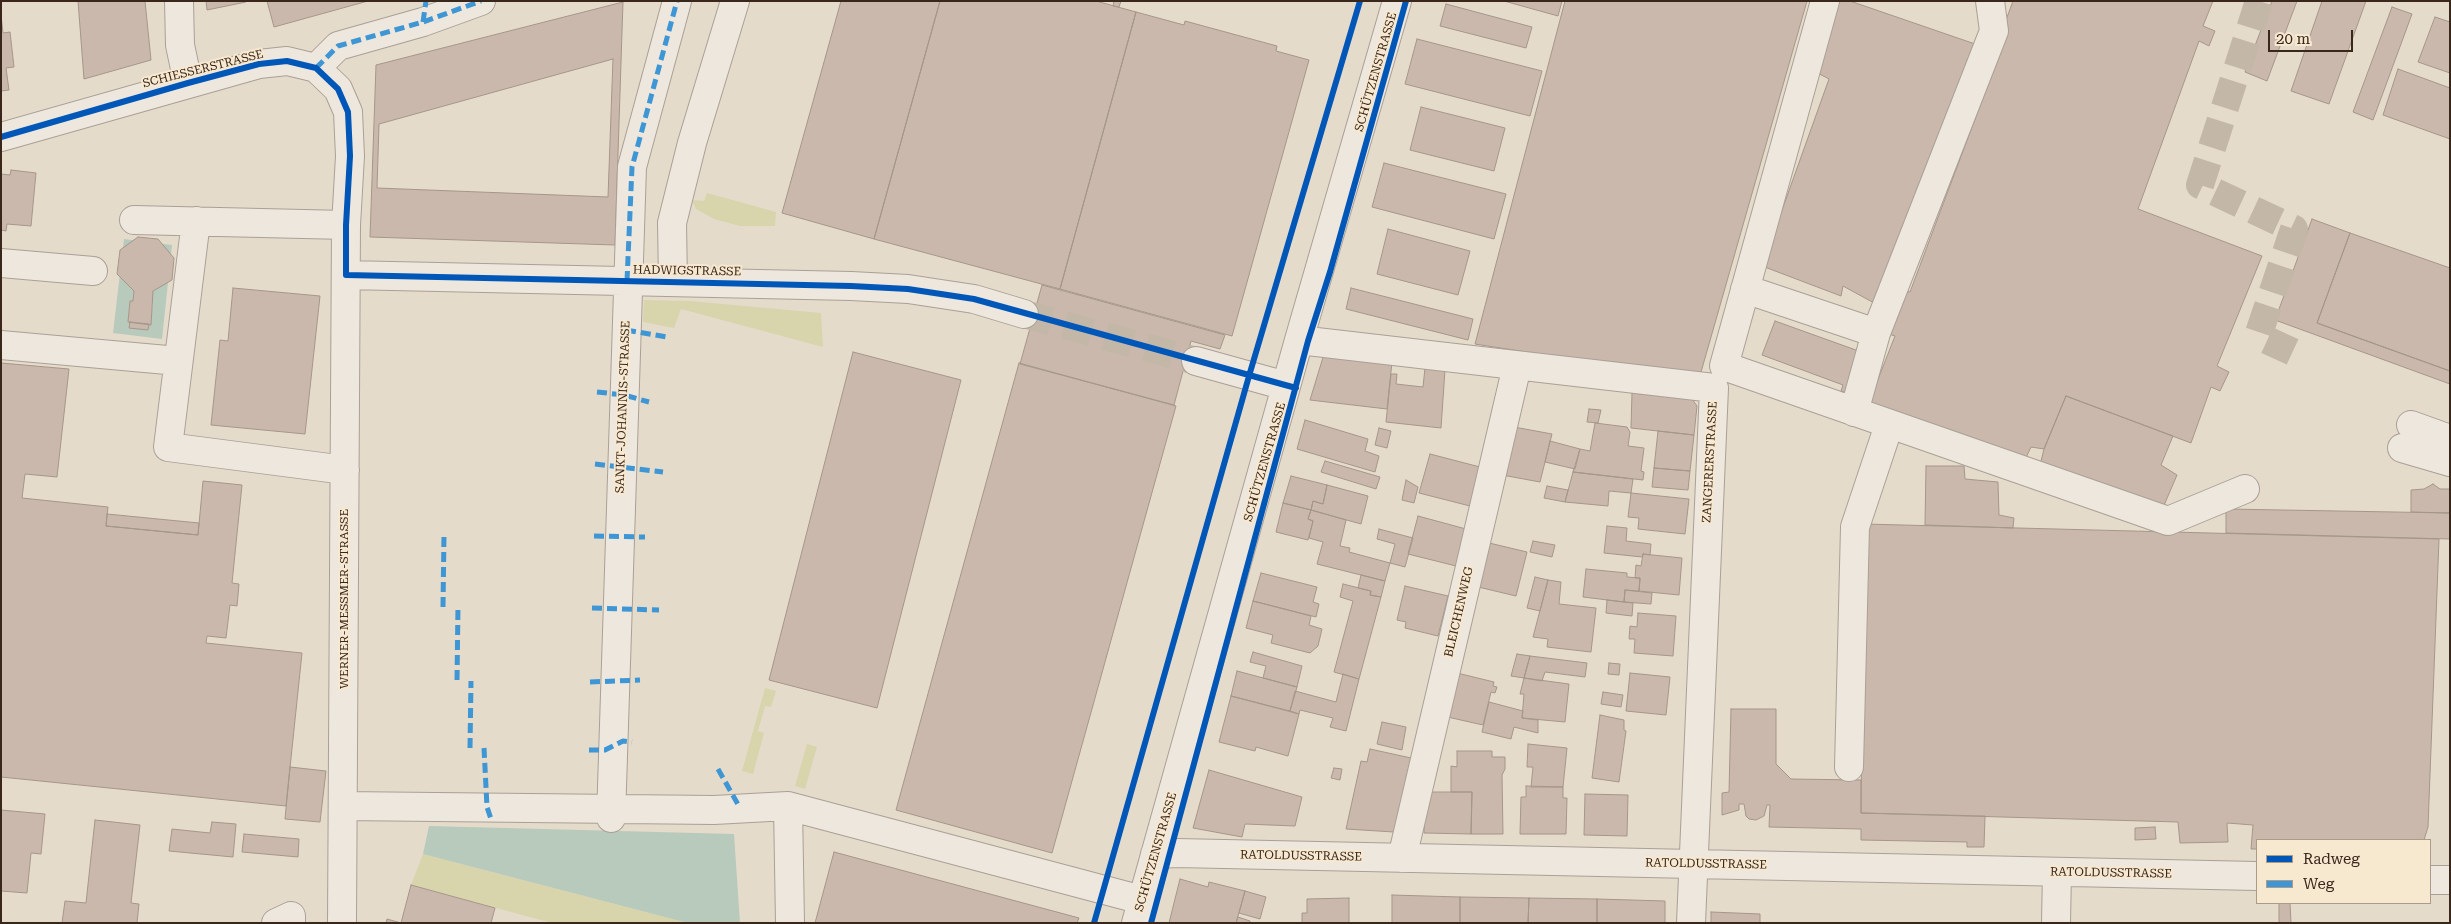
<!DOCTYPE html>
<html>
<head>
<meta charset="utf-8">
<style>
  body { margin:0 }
  #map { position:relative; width:2451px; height:924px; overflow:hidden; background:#e5dbcb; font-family:"Roboto Serif",serif }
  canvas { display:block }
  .frame { position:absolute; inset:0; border:2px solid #39271c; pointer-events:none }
  .legend { position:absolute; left:2256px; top:839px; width:175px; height:65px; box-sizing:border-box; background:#f7e8d0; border:1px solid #ab9b88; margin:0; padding:6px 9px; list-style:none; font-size:15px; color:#39271c }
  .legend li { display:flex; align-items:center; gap:10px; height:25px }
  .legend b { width:25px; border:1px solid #ab9b88 }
  .scale { position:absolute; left:2268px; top:30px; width:85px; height:22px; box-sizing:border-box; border:2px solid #39271c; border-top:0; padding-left:6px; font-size:15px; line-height:18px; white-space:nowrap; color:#39271c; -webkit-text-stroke:4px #f7e8d0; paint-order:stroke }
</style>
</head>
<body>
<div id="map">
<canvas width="2451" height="924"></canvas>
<div class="frame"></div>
<ul class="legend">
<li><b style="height:6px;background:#0057b8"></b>Radweg</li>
<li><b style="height:6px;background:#3e96d4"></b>Weg</li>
</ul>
<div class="scale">20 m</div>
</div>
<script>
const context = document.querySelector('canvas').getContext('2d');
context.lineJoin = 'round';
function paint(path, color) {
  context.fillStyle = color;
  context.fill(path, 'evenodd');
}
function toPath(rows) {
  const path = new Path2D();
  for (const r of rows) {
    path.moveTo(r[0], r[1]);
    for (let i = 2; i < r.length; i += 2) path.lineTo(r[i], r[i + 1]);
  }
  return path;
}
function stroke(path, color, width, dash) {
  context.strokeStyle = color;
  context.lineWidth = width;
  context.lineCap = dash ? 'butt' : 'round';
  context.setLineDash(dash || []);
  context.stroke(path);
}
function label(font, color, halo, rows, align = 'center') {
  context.font = font + ' "Roboto Serif",serif';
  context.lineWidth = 4;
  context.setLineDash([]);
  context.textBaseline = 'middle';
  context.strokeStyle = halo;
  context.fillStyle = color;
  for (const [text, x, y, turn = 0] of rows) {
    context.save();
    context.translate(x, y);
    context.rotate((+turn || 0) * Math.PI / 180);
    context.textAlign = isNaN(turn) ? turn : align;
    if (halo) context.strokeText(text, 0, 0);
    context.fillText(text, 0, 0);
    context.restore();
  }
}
paint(toPath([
  [707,193,776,212,775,226,740,226,714,219,696,209,692,200,704,201],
  [644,300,689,301,821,313,823,347,681,309,674,328,643,322],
  [765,688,776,691,771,707,765,706,758,731,764,733,753,774,742,771],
  [807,744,817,747,805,789,795,786],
  [423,854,688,923,552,923,411,885]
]), '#d8d4ac');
paint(toPath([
  [124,239,172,245,162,339,113,333],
  [134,291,153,304,148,330,130,328,130,322,128,322,130,301,133,301],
  [429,826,734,834,740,923,688,923,423,854]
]), '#b7cabc');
const building = toPath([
  [78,1,145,1,151,60,84,79,78,1],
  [206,1,246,1,246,2,207,10,206,1],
  [267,1,368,1,274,27,267,1],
  [841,1,940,1,874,239,782,213,841,1],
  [940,1,1096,1,1136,12,1060,289,874,239,940,1],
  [1114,1,1121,1,1119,7,1113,6,1114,1],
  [1504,1,1562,1,1558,16,1504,1],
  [1565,1,1807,1,1699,379,1475,344,1565,1],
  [1833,1,1850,1,1978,45,1876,304,1843,286,1841,296,1762,266,1829,79,1812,70,1833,1],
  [2013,1,2213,1,2203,26,2215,31,2209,46,2199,41,2138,209,2262,256,2217,366,2229,372,2220,391,2211,387,2191,443,2066,396,2044,449,2031,447,2022,466,1866,410,1895,336,1889,334,1905,291,1910,292,1989,82,1984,80,2013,1],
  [2272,1,2297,1,2267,81,2245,72,2272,1],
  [2322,1,2366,1,2329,104,2291,91,2322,1],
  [623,2,615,245,370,237,376,65,623,2],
  [613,59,608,197,377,188,379,124,613,59],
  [1446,4,1532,27,1526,48,1440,26,1446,4],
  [2392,7,2412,14,2373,120,2353,112,2392,7],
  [1136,12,1184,25,1185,21,1277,46,1276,51,1309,60,1232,336,1060,289,1136,12],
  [1,15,3,33,10,32,14,67,6,68,9,90,1,91,1,15],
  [2435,17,2450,22,2450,73,2418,62,2435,17],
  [1417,39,1542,71,1530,116,1405,84,1417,39],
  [2398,69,2450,88,2450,139,2383,115,2398,69],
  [1421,107,1505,128,1494,171,1410,150,1421,107],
  [1384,163,1506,194,1494,239,1372,207,1384,163],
  [11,170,36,173,31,226,7,224,6,231,1,230,1,174,10,175,11,170],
  [2312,219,2350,233,2317,323,2450,371,2450,384,2275,320,2312,219],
  [1388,229,1470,251,1458,295,1377,274,1388,229],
  [2350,233,2450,268,2450,371,2317,323,2350,233],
  [138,237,158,239,174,258,172,280,153,291,151,325,128,322,130,301,133,301,134,291,117,274,120,250,138,237],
  [1042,285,1225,335,1220,349,1191,341,1174,405,1020,364,1042,285],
  [233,288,320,296,305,434,211,425,220,340,228,341,233,288],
  [1351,288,1473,319,1468,340,1346,309,1351,288],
  [1775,321,1867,354,1852,395,1841,391,1843,385,1762,355,1775,321],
  [130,322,149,324,148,330,129,328,130,322],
  [853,352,961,380,877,708,769,680,853,352],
  [1324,354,1392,362,1387,409,1310,400,1324,354],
  [1,363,69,369,57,477,25,474,22,498,108,507,106,526,198,535,203,481,242,485,232,583,239,584,237,606,230,605,226,638,207,636,206,643,302,653,286,806,1,777,1,363],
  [1019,363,1176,406,1052,853,896,810,1019,363],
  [1425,368,1445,370,1441,428,1386,422,1391,374,1397,374,1396,384,1423,387,1425,368],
  [1632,393,1692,399,1697,406,1694,435,1631,428,1632,393],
  [2066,396,2173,436,2161,465,2177,475,2162,510,2039,469,2044,449,2066,396],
  [1589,409,1601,410,1598,423,1587,422,1589,409],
  [1305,420,1368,439,1365,451,1379,456,1375,472,1297,449,1305,420],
  [1595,423,1627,427,1630,432,1628,446,1644,448,1641,471,1644,472,1643,480,1573,472,1580,449,1590,451,1595,423],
  [1514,427,1552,434,1540,482,1502,475,1514,427],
  [1379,428,1391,431,1387,448,1375,445,1379,428],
  [1658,431,1694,435,1690,471,1654,468,1658,431],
  [1550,441,1580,449,1575,469,1545,462,1550,441],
  [1430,454,1480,467,1470,506,1419,493,1430,454],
  [1325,461,1380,477,1376,489,1321,472,1325,461],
  [1926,466,1964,466,1965,479,1998,482,1999,515,2014,518,2013,528,1925,525,1926,466],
  [1654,468,1690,471,1688,490,1652,487,1654,468],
  [1573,472,1633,479,1631,493,1609,491,1608,506,1565,502,1573,472],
  [1291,476,1327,485,1323,504,1313,501,1311,510,1283,503,1291,476],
  [1406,480,1418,487,1414,503,1402,500,1406,480],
  [2433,484,2440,489,2450,489,2450,513,2411,512,2411,490,2424,489,2433,484],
  [1327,485,1368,496,1361,524,1311,510,1313,501,1323,504,1327,485],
  [1547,486,1568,490,1565,502,1544,498,1547,486],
  [1631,493,1689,499,1685,534,1638,529,1639,518,1628,517,1631,493],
  [1283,503,1311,510,1308,519,1313,521,1308,540,1276,532,1283,503],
  [2226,509,2450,513,2450,539,2226,533,2226,509],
  [1311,510,1346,520,1340,546,1350,548,1349,552,1390,563,1385,581,1317,564,1323,542,1309,538,1313,521,1308,519,1311,510],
  [107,514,199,523,198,535,106,526,107,514],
  [1418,516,1466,529,1456,566,1408,554,1418,516],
  [1864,524,2439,539,2428,827,2424,840,2257,840,2257,849,2251,849,2253,825,2227,823,2228,842,2180,843,2178,822,1861,813,1864,524],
  [1607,526,1627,528,1626,541,1651,544,1650,555,1643,554,1642,557,1604,553,1607,526],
  [1379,529,1413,538,1405,567,1390,563,1395,544,1377,539,1379,529],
  [1533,541,1555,545,1552,557,1530,552,1533,541],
  [1485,542,1527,552,1516,596,1474,586,1485,542],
  [1643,554,1682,558,1679,595,1639,591,1640,578,1635,578,1636,565,1641,566,1643,554],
  [1586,569,1627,573,1627,577,1640,578,1639,591,1625,590,1624,602,1583,597,1586,569],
  [1261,573,1317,587,1313,602,1319,604,1316,617,1253,601,1261,573],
  [1361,575,1385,581,1381,597,1370,595,1371,591,1358,588,1361,575],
  [1535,577,1548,580,1540,611,1527,608,1535,577],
  [1548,580,1561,582,1559,604,1596,608,1591,652,1547,647,1548,639,1533,637,1548,580],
  [1343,584,1371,591,1370,595,1381,597,1359,679,1334,672,1353,601,1340,597,1343,584],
  [1405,586,1448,596,1438,636,1405,628,1406,622,1397,620,1405,586],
  [1625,590,1652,593,1651,604,1624,602,1625,590],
  [1607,600,1633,603,1632,616,1606,613,1607,600],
  [1253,601,1311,616,1309,625,1322,629,1318,646,1310,653,1271,643,1273,635,1246,628,1253,601],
  [1638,613,1676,616,1673,656,1634,653,1635,639,1629,639,1630,626,1637,627,1638,613],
  [1253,652,1302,666,1297,687,1263,678,1266,666,1250,662,1253,652],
  [1517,654,1530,656,1524,678,1511,676,1517,654],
  [1530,656,1587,663,1585,677,1545,672,1542,681,1524,678,1530,656],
  [1609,663,1620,664,1619,675,1608,674,1609,663],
  [1237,671,1297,687,1290,711,1231,696,1237,671],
  [1453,672,1494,682,1493,686,1497,687,1495,693,1491,692,1483,725,1443,716,1453,672],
  [1630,673,1670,677,1666,715,1626,711,1630,673],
  [1343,674,1359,679,1346,731,1330,727,1333,718,1300,710,1299,714,1290,711,1295,691,1336,702,1343,674],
  [1524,678,1569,684,1565,722,1522,718,1524,694,1520,694,1524,678],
  [1603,692,1623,695,1621,707,1601,704,1603,692],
  [1231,696,1299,714,1288,756,1256,747,1255,751,1219,742,1231,696],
  [1489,702,1523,711,1522,718,1538,720,1538,733,1514,727,1511,739,1482,732,1489,702],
  [1731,709,1776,709,1776,764,1791,779,1861,780,1861,813,1985,816,1984,847,1967,847,1967,842,1861,840,1861,829,1769,827,1770,805,1767,805,1764,816,1756,820,1749,819,1746,816,1744,804,1739,804,1739,810,1722,815,1722,793,1729,792,1731,709],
  [1600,715,1624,720,1624,730,1626,731,1619,782,1592,778,1600,715],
  [1382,722,1406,727,1402,750,1377,744,1382,722],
  [1528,744,1567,748,1563,787,1531,787,1533,767,1527,767,1528,744],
  [1370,749,1411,758,1394,832,1346,829,1361,761,1367,762,1370,749],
  [1457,751,1492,751,1492,757,1505,757,1505,769,1502,775,1503,834,1471,834,1472,792,1451,792,1451,766,1457,767,1457,751],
  [290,767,326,771,320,822,285,819,290,767],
  [1334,768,1342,769,1340,780,1331,778,1334,768],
  [1209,770,1302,797,1295,826,1245,824,1242,837,1193,828,1209,770],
  [1526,786,1563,787,1563,798,1567,798,1566,834,1520,834,1521,797,1526,797,1526,786],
  [1431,792,1472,792,1471,834,1424,833,1425,796,1431,796,1431,792],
  [1585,794,1628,795,1627,836,1584,835,1585,794],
  [1,810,45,814,41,854,31,853,27,893,1,891,1,810],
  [95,820,140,825,131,903,139,904,137,923,62,923,65,901,86,903,95,820],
  [212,822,236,824,233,857,169,851,172,829,210,833,212,822],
  [2155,827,2156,839,2135,840,2135,828,2155,827],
  [244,834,299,839,298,857,242,852,244,834],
  [834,852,1079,918,1077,923,815,923,834,852],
  [1180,879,1208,887,1209,882,1245,891,1236,923,1169,923,1180,879],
  [411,885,495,908,491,923,386,923,387,919,401,923,411,885],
  [1245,891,1266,897,1260,919,1239,913,1245,891],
  [1392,895,1460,897,1460,923,1392,923,1392,895],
  [1460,897,1529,898,1528,923,1460,923,1460,897],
  [1349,898,1349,923,1302,923,1302,913,1307,913,1307,899,1349,898],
  [1529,898,1597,899,1597,923,1528,923,1529,898],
  [1597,899,1665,901,1665,923,1597,923,1597,899],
  [2279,903,2290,903,2291,923,2279,923,2279,903],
  [1711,912,1760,914,1760,923,1711,923,1711,912],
  [1238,917,1250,921,1250,923,1236,923,1238,917]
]);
paint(building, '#cab8ac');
stroke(building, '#a5968a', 1);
stroke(toPath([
  [2259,1,2200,185,2294,229,2258,336,2295,353],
  [1024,314,1196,361]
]), '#c3b7a8', 28, [28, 14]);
const minor = toPath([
  [179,1,180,45,188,83],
  [1825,1,1724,366,2168,521,2245,489],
  [316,68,338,46,423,22,481,1],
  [1,137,259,64,287,61,316,68,338,89,348,112,350,156,346,225,342,923],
  [134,220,346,225],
  [196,221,168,447,345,470],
  [1,263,93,271],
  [346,275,851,286,908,289,974,299,1024,314],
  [673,282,672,223,692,143,735,1],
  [1745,289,1876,333],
  [1299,340,1714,388,1691,923],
  [1,345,178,361],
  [1196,361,1286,386],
  [1854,412,1876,333,1994,31,1990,1],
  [2411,425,2450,439],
  [2402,448,2450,462],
  [1849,767,1855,527,1889,425],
  [343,806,714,810,788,806,1142,900],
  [788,806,790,923],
  [611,818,632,167,677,1],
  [1155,854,1177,853,2257,876],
  [1402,858,1517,366],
  [2430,880,2450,880],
  [276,923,291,916,291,923],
  [1136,923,1299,340,1397,1],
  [2056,923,2057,872]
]);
stroke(minor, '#aaa095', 30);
stroke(minor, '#ede7de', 28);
stroke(toPath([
  [423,22,426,1],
  [316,68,338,46,423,22,481,1],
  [627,281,632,167,677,1],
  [626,330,667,337],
  [597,392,624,395,649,402],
  [595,464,663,472],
  [594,536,645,537],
  [443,607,444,534],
  [592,608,659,610],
  [457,680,458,606],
  [590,682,640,680],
  [470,748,471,681],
  [484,748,487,807,491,819],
  [589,750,605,750,623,741,632,742],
  [718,769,740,808]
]), '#3e96d4', 5, [10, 5]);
stroke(toPath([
  [1,137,188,83,259,64,287,61,316,68,338,89,348,112,350,156,346,225,346,275,851,286,908,289,974,299,1296,388],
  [1094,923,1249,376,1360,1],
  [1151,923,1308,341,1330,272,1406,1]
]), '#0057b8', 6);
label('12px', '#39271c', '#f7e8d0', [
  ["SCHIESSERSTRASSE",203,69,-14],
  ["SCHÜTZENSTRASSE",1376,72,-74],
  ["HADWIGSTRASSE",687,271,1],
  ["SANKT-JOHANNIS-STRASSE",623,407,-88],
  ["SCHÜTZENSTRASSE",1265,462,-74],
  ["ZANGERERSTRASSE",1710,462,-87],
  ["WERNER-MESSMER-STRASSE",344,599,-90],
  ["BLEICHENWEG",1459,612,-77],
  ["SCHÜTZENSTRASSE",1156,852,-74],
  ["RATOLDUSSTRASSE",1301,856,1],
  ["RATOLDUSSTRASSE",1706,864,1],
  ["RATOLDUSSTRASSE",2111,873,1]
]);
</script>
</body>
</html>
